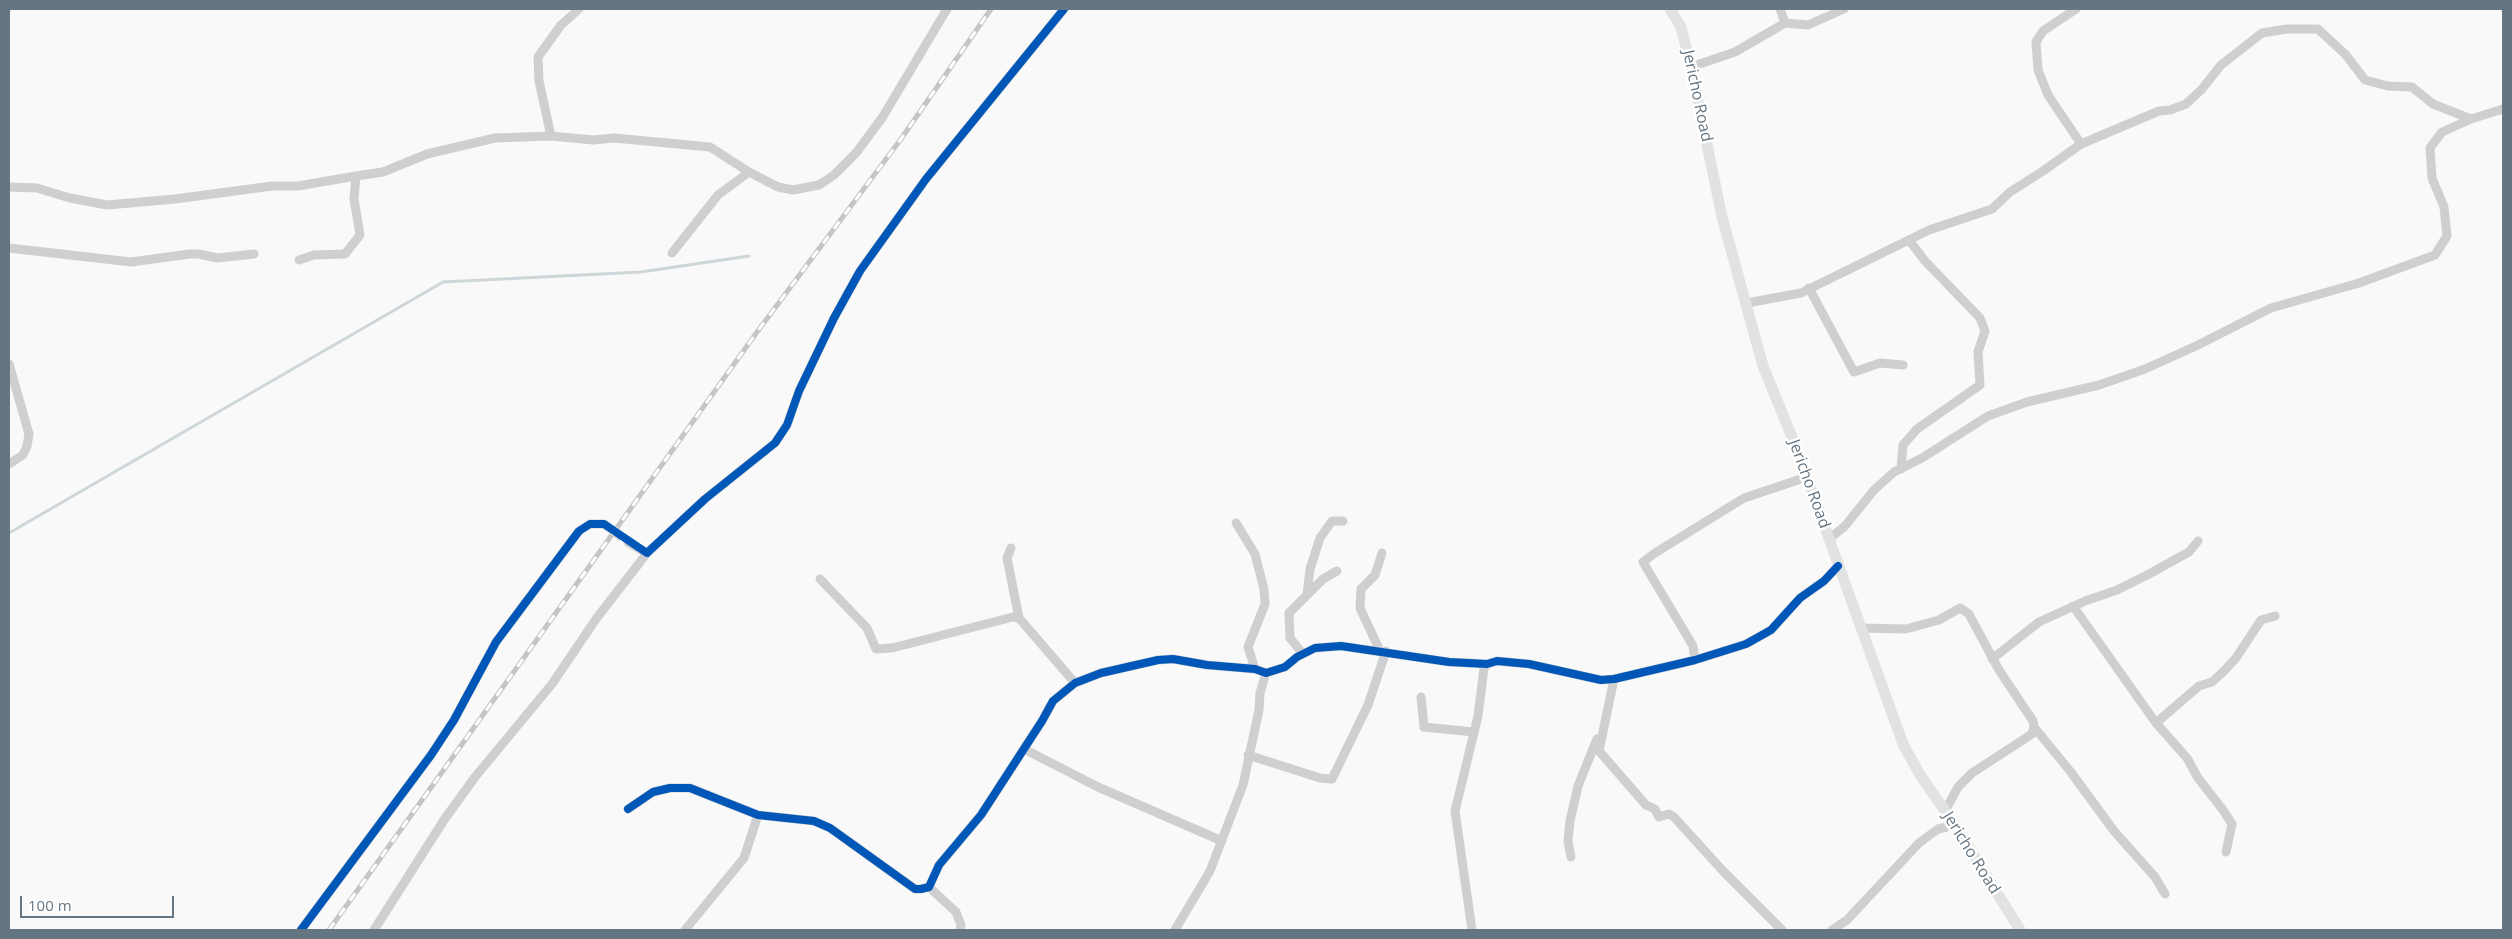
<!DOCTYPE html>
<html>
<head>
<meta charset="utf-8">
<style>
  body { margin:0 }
  #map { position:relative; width:2512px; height:939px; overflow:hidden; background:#f9f9f9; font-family:"Open Sans",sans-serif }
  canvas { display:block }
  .frame { position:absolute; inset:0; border:10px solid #657683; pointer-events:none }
  .scale { position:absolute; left:20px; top:896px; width:154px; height:22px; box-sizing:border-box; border:2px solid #657683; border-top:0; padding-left:6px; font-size:15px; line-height:18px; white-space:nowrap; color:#657683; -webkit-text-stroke:4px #fff; paint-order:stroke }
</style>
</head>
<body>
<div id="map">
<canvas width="2512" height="939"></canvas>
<div class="frame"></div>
<div class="scale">100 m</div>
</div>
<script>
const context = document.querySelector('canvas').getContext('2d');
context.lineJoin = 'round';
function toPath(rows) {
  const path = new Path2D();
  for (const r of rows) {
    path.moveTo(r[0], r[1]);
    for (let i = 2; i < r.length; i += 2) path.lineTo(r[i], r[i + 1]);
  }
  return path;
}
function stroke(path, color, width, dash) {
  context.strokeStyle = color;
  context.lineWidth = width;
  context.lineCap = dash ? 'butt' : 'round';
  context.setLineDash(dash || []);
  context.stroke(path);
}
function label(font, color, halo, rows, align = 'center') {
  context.font = font + ' "Open Sans",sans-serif';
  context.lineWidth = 5;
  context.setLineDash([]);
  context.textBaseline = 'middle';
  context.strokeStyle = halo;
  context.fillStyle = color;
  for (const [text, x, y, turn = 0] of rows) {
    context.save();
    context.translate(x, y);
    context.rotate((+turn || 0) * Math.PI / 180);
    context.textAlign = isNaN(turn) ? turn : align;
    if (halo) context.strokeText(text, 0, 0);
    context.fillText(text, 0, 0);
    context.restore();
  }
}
stroke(toPath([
  [9,533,443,282,641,272,749,256]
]), '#ced6d9', 3);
stroke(toPath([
  [604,524,629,543]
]), '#d4d8dc', 9, [9, 4.5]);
stroke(toPath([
  [2076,9,2043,31,2036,42,2038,70,2048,95,2081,144],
  [1785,23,1808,25,1844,9],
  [1691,67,1735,52,1785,23,1780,9],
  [551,136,539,81,538,57,561,25,579,9],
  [749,172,778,187,793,190,819,185,834,175,856,153,882,118,947,9],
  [9,187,37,188,70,198,107,205,175,199,272,186,298,186,356,176],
  [9,248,131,262,190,254,199,254,217,258,254,254],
  [299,260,314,255,345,254,360,235,354,199,356,176,383,172,427,154,495,138,551,136,593,140,614,138,710,147,749,172,718,195,672,253],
  [1809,288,1854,372,1880,363,1903,365],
  [1747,303,1801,293,1929,230,1992,209,2010,192,2043,171,2081,144,2159,111,2170,110,2186,104,2202,89,2221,65,2262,33,2287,29,2318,29,2346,55,2365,80,2388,86,2412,87,2433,104,2471,119,2503,109],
  [9,364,29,434,27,446,23,455,9,464],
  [1901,469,1903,445,1917,429,1980,385,1978,352,1985,331,1980,318,1925,261,1909,240],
  [1236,523,1255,554,1264,589,1265,604,1248,647,1255,669],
  [1829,539,1845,526,1874,490,1894,472,1922,458,1988,416,2027,402,2099,385,2145,369,2196,346,2271,308,2359,283,2435,255,2447,236,2444,207,2432,178,2430,148,2442,132,2471,119],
  [629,543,647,553,705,499,775,443,787,425,799,391,834,318,860,271,926,179,1064,9],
  [1011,548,1007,558,1019,618],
  [820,579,867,628,876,649,892,648,1013,617,1019,618,1075,683],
  [1307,594,1310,569,1320,538,1332,521,1343,521],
  [2073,606,2156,723,2187,758,2198,778,2223,810,2232,824,2226,852],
  [1861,628,1906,629,1939,620,1960,608,1969,614,1999,670,2033,721,2034,727,2070,771,2114,831,2155,877,2165,894],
  [1380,651,1360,608,1361,589,1375,575,1382,553],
  [1303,654,1290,638,1289,613,1323,579,1337,571],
  [1992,659,2039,622,2085,601,2117,590,2149,574,2189,552,2198,541],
  [1695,660,1693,646,1643,562,1655,553,1744,498,1807,477],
  [1614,679,1599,751,1646,805,1655,809,1659,817,1669,814,1674,817,1723,871,1782,930],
  [1421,697,1424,727,1474,732],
  [2156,723,2199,686,2212,682,2224,671,2236,658,2261,620,2275,616],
  [1024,749,1098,787,1222,841],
  [1248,755,1320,778,1332,779,1368,705,1386,651],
  [628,809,653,792,670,788,690,788,758,815,814,821,830,828,915,889,921,889,929,887,939,865,981,815,1042,721,1053,701,1075,683,1101,673,1158,660,1173,659,1207,665,1255,669,1266,673,1285,667,1297,657,1315,648,1341,646,1449,662,1487,664,1497,661,1529,664,1601,680,1614,679,1695,660,1746,644,1771,630,1800,598,1824,581,1838,566],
  [1945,811,1958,787,1972,773,2032,734,2034,727],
  [1571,857,1568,841,1570,821,1578,786,1597,739],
  [929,887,956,912,961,925,960,930],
  [301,930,431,755,454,720,496,642,579,531,590,524,604,524],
  [374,930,444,820,475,777,552,684,596,619,647,553],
  [685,930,744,858,758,815],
  [1175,930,1210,871,1243,785,1259,710,1260,693,1266,673],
  [1472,930,1455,811,1478,716,1484,668,1487,664],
  [1832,930,1847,920,1919,843,1938,829,1955,825]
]), '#cecfd0', 9);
stroke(toPath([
  [1670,9,1681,27,1691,67,1722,217,1763,366,1796,447,1903,744,1920,775,1955,825,2020,930]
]), '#e1e2e2', 11);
const rail = toPath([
  [329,930,757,332,901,139,991,9]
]);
stroke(rail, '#c3c5c6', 5);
stroke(rail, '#fff', 3, [9]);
stroke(toPath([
  [628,809,653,792,670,788,690,788,758,815,814,821,830,828,915,889,921,889,929,887,939,865,981,815,1042,721,1053,701,1075,683,1101,673,1158,660,1173,659,1207,665,1255,669,1266,673,1285,667,1297,657,1315,648,1341,646,1449,662,1487,664,1497,661,1529,664,1601,680,1614,679,1695,660,1746,644,1771,630,1800,598,1824,581,1838,566],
  [301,930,431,755,454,720,496,642,579,531,590,524,604,524,647,553,705,499,775,443,787,425,799,391,834,318,860,271,926,179,1064,9]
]), '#0057b8', 8);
label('16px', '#657683', '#fff', [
  ["Jericho Road",1697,96,78],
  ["Jericho Road",1809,484,70],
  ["Jericho Road",1971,853,58]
]);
</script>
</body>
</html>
